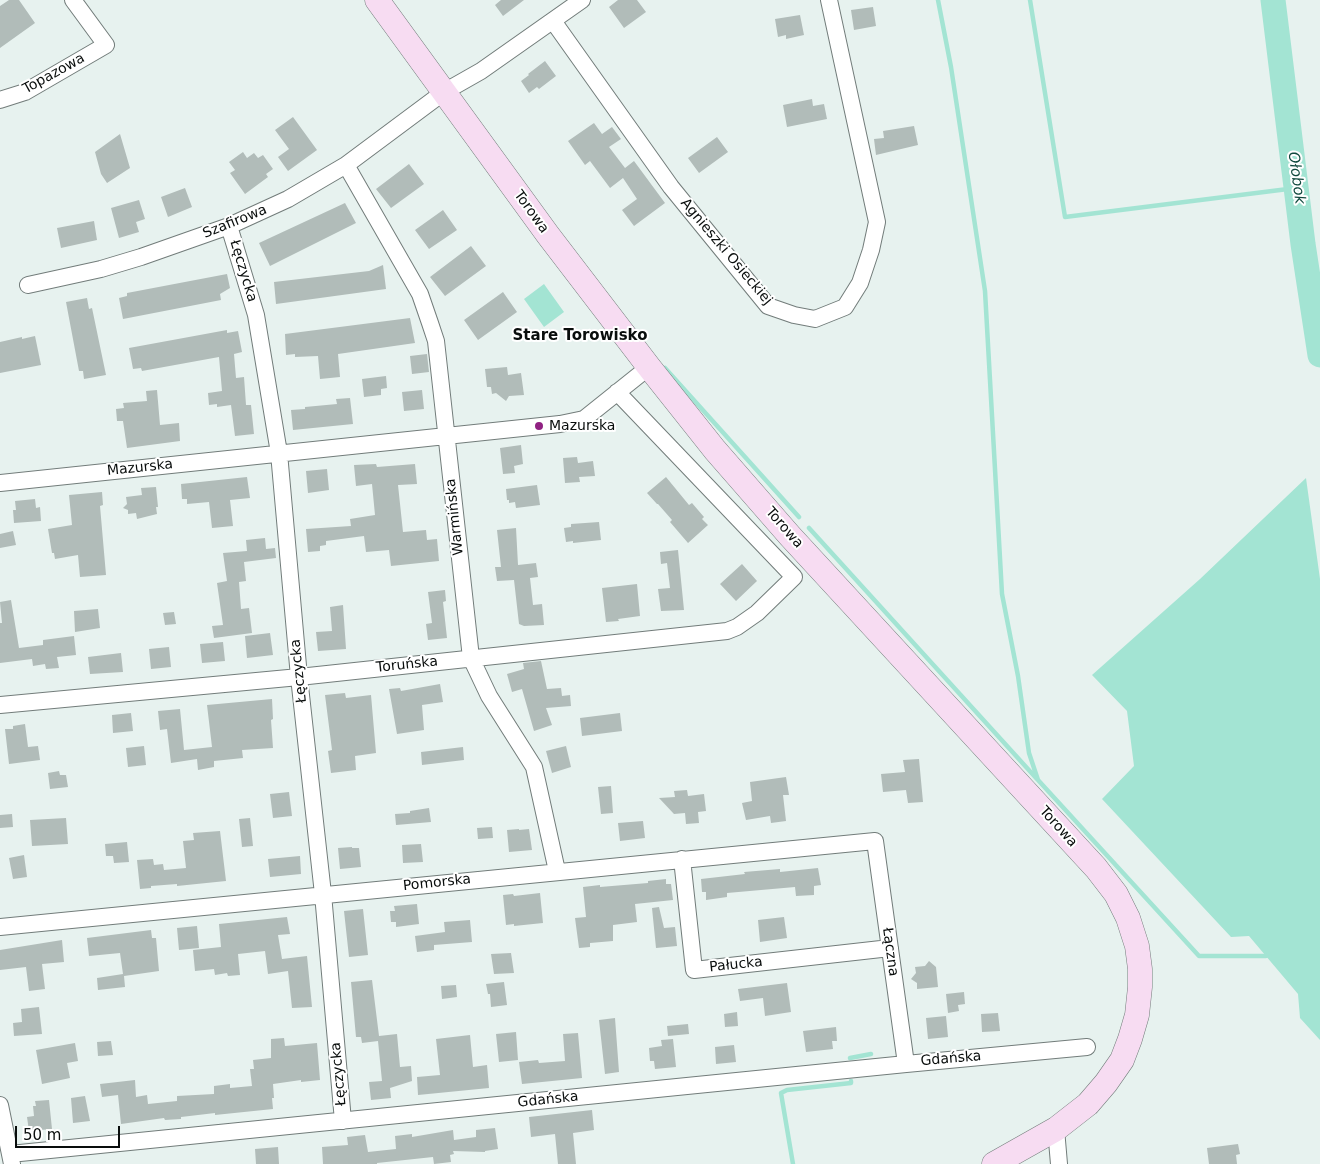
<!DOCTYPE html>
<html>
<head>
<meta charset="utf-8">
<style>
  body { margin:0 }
  #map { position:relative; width:1320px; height:1164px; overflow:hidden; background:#e7f2ef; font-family:"DejaVu Sans",sans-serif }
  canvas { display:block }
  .scale { position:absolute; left:15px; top:1126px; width:105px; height:22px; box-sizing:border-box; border:2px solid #090d0c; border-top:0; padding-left:6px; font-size:15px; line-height:18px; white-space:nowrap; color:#090d0c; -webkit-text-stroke:4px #fff; paint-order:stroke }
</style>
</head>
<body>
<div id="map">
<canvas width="1320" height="1164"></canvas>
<div class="scale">50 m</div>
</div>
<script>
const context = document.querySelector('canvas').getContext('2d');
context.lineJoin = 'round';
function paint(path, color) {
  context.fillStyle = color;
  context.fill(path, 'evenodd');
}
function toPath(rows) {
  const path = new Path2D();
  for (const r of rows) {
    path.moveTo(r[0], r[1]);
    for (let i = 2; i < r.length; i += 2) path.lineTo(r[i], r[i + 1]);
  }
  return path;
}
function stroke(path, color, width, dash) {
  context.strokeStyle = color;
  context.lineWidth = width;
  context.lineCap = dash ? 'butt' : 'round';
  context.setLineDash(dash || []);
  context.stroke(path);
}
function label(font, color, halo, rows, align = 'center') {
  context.font = font + ' "DejaVu Sans",sans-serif';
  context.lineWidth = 4;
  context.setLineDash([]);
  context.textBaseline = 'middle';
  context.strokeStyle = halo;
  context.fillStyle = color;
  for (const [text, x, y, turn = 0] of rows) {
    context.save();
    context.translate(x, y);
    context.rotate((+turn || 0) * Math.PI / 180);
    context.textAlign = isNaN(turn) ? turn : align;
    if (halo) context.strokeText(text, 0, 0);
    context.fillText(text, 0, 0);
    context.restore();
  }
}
paint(toPath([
  [544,284,564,312,544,327,524,299],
  [1306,478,1320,579,1320,1040,1300,1018,1298,994,1249,936,1231,937,1102,799,1134,766,1127,711,1092,675,1200,579]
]), '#a3e4d3');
stroke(toPath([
  [938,0,951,67,985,291,1002,594,1018,676,1029,753,1038,780,1199,956,1266,956],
  [1030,0,1065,217,1296,188],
  [665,368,799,517],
  [809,528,1037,779],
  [850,1058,871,1054],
  [793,1164,781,1093,787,1090,851,1083,851,1081]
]), '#a3e4d3', 4.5);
stroke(toPath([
  [1273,0,1303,244,1320,355]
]), '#a3e4d3', 25);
paint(toPath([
  [9,0,19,0,35,23,0,48,0,6],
  [501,0,524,0,503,16,495,5],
  [618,0,637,0,646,12,624,28,609,7],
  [873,7,876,26,854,30,851,10],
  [800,15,804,35,786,39,786,35,778,37,775,19],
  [545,61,556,76,539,89,537,87,529,93,521,81,529,75,528,74],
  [812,99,813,106,824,104,827,119,787,127,783,105],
  [293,117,317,150,288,171,278,157,289,149,275,130],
  [594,123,602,134,612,127,621,139,609,147,625,168,634,161,665,203,634,226,622,210,637,199,623,178,610,188,590,161,585,165,568,141],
  [914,126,918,145,876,155,874,139,884,138,883,131],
  [120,134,130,168,107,183,101,174,95,152],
  [717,137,728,152,699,173,688,158],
  [243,152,247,158,254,153,258,158,263,155,273,169,266,174,268,177,245,194,230,173,235,170,229,162],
  [409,164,424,184,391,208,376,189],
  [185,188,192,207,168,217,161,197],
  [139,200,145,219,136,222,139,232,119,238,111,208],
  [345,203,356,223,270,266,259,243],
  [443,210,457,230,429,249,415,230],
  [94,221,97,240,61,248,57,228],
  [471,246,486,266,445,296,430,277],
  [383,265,386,289,276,304,274,282,369,271],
  [227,274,230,288,220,294,221,300,123,319,119,298,127,296,127,293],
  [503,292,517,312,478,340,464,320],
  [87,298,89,309,92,308,106,375,84,379,83,371,79,371,66,302],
  [410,318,415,343,338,354,340,377,320,379,318,356,295,357,295,354,286,355,285,334],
  [227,330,227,333,238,331,242,352,234,354,236,378,244,377,246,405,251,405,254,434,235,436,231,405,217,407,217,404,209,405,208,393,222,391,219,357,142,371,141,368,133,369,129,348],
  [35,336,41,365,0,373,0,342,22,337,22,339],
  [427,354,429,372,412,374,410,356],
  [507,367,508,375,521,373,524,395,509,396,506,401,496,393,492,394,491,387,487,387,485,369],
  [386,376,387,388,381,389,381,395,364,397,362,379],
  [157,390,160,425,179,423,180,441,127,448,123,421,117,421,116,409,124,408,123,403,147,401,146,391],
  [422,390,424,409,404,411,402,392],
  [350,398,353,424,293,430,291,410,305,409,305,407,337,404,336,399],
  [521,445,523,464,514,466,515,473,503,474,500,448],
  [577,457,578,463,593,461,595,476,579,477,580,482,565,483,563,458],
  [376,464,377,467,415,464,417,484,398,485,403,532,426,530,427,540,437,539,439,561,391,566,389,550,366,552,364,536,326,541,326,545,320,546,320,551,308,552,306,529,351,526,350,519,375,515,372,484,356,486,354,465],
  [327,469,329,490,308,493,306,471],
  [247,477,250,498,230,500,233,526,212,528,209,502,187,504,187,499,182,499,181,484],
  [666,477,689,505,692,503,704,517,702,519,708,525,688,543,670,522,672,520,658,504,657,504,647,493],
  [537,485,540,505,516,508,515,502,509,503,509,500,507,500,506,489],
  [156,487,158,507,156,507,157,514,137,519,136,513,128,514,128,510,123,508,127,504,126,497,142,495,141,488],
  [102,492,103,505,100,506,106,575,80,577,78,555,55,559,54,553,52,553,48,529,72,525,69,495],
  [35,499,36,508,40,507,41,521,14,523,13,510,16,510,15,501],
  [599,522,601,540,573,543,573,541,566,542,564,528,571,527,571,524],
  [516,528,518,565,536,563,538,577,530,578,533,605,542,604,544,625,524,626,519,624,514,580,497,581,495,567,501,567,497,530],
  [13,531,16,545,0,548,0,534],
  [265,538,266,549,275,548,276,558,244,562,246,581,239,582,241,609,249,608,252,633,214,638,212,626,223,625,217,583,227,581,223,553,247,551,246,540],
  [678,550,684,610,661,611,658,589,670,588,667,563,661,564,660,552],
  [742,564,757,581,736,601,720,584],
  [637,584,640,616,618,619,619,621,606,622,602,588],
  [445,590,446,601,443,602,447,638,428,640,426,624,432,623,428,592],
  [11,600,19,648,43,645,43,640,74,636,76,655,57,657,59,668,46,669,45,664,33,666,32,659,0,663,0,623,2,623,0,602],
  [343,605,346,649,318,651,316,632,332,631,330,607],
  [98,609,100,628,75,632,74,611],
  [174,612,176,624,165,625,163,613],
  [270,633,273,655,247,658,245,636],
  [223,642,225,661,202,663,200,644],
  [169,647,171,667,151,669,149,649],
  [121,653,123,672,90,674,88,657],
  [541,661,547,689,561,688,562,696,570,695,571,706,546,708,552,725,534,731,522,689,512,692,507,674,524,669,523,663],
  [440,684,443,702,422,705,424,730,397,734,389,689,400,688,401,691],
  [345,693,346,698,371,695,376,753,355,756,356,770,331,773,328,751,332,750,325,695],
  [272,699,273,719,271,720,273,748,242,750,243,758,214,761,214,767,198,770,197,759,171,763,167,729,160,730,158,711,180,709,184,750,212,747,207,705],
  [131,713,133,731,113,733,112,715],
  [620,713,622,731,582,736,580,718],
  [25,724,28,747,38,746,40,760,9,764,5,729,13,729,13,726],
  [144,746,146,765,128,767,126,748],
  [566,746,571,767,552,773,546,751],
  [463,747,464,760,422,765,421,752],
  [919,759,923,802,908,803,906,790,883,792,881,774,905,772,903,760],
  [59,771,60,775,66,775,68,787,50,789,48,773],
  [786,777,789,795,783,795,786,821,771,823,770,816,746,820,742,803,752,801,750,782],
  [611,786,613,813,601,814,598,787],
  [687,790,688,796,704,794,706,811,698,812,699,823,686,824,685,813,674,814,659,798,675,797,674,791],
  [289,792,292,816,273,818,270,794],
  [429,808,431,822,396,825,395,814,410,813,410,811],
  [12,814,13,827,0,828,0,815],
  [66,818,68,844,32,846,30,820],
  [250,818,253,846,242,847,239,819],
  [643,821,645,838,620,841,618,823],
  [492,827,493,838,478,839,477,828],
  [519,829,519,830,529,829,532,850,509,852,507,830],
  [220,831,226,881,177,886,177,884,151,886,151,888,140,889,137,860,153,859,154,865,163,864,164,870,186,868,183,841,194,840,193,833],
  [127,842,129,862,114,863,113,856,106,856,105,844],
  [421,844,423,862,403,863,402,845],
  [352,847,352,848,359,848,361,867,340,869,338,848],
  [24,855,27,877,13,879,9,858],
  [300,856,301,874,270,877,268,859],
  [818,868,821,885,814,886,814,895,796,896,795,887,727,893,727,897,706,900,706,892,702,892,701,879,745,874,744,872,780,869,780,872],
  [666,879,666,884,671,884,673,900,635,904,637,922,613,925,613,941,590,943,590,947,579,948,575,918,586,917,583,887,600,885,600,887,648,883,648,881],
  [540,893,543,923,514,926,514,924,506,925,503,895,513,894,514,896],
  [417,904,419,924,396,927,396,922,391,922,390,911,395,911,394,906],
  [659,907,664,928,675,927,677,946,656,948,652,908],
  [363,909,368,955,349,957,344,911],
  [287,917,290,934,278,935,282,959,307,956,312,1007,292,1008,288,971,268,974,265,951,238,954,240,975,228,976,227,973,215,975,214,969,195,971,193,950,221,947,219,924],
  [784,917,787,938,760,942,758,920],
  [470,920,472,942,434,945,434,950,417,952,415,936,445,932,444,922],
  [197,926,199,948,179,950,177,928],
  [151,930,152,938,156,938,159,971,124,976,125,987,98,990,97,978,123,974,120,953,89,956,87,938],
  [62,940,64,962,42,964,45,989,29,991,26,967,0,970,0,950],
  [511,953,514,973,494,974,491,954],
  [929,961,936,967,938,987,917,989,917,983,911,979,916,973,915,967,925,966],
  [372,980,379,1036,397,1034,400,1067,411,1066,412,1081,390,1088,391,1098,371,1100,369,1082,382,1081,378,1041,362,1043,361,1037,356,1037,351,982],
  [504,982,507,1005,491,1007,490,994,488,994,486,984],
  [787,983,791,1012,765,1016,763,998,740,1001,738,989],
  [456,985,457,997,442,999,441,986],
  [964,992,965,1004,958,1005,959,1011,948,1013,946,994],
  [39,1007,42,1034,14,1036,13,1023,22,1022,21,1009],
  [737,1012,738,1026,725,1027,724,1014],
  [998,1013,1000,1031,982,1032,981,1014],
  [946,1016,948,1037,928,1039,926,1018],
  [615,1018,619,1072,605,1074,599,1020],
  [688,1024,689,1034,668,1036,667,1026],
  [836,1027,837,1041,832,1041,833,1049,806,1052,803,1031],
  [516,1032,518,1060,499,1062,496,1034],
  [578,1033,582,1078,522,1084,519,1062,538,1060,539,1063,565,1061,563,1034],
  [470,1035,473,1067,487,1065,489,1088,418,1095,417,1077,440,1075,436,1039],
  [284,1038,285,1046,317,1043,320,1080,301,1082,301,1080,273,1084,274,1098,272,1098,273,1109,215,1115,215,1113,181,1117,181,1119,165,1120,164,1118,121,1124,118,1095,102,1097,100,1084,135,1080,136,1097,147,1095,148,1104,177,1101,177,1096,214,1094,214,1086,230,1084,230,1088,252,1086,250,1069,254,1069,253,1060,271,1058,271,1039],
  [673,1039,676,1067,655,1069,654,1061,650,1061,649,1048,662,1046,661,1040],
  [111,1041,113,1055,98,1056,97,1042],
  [75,1043,78,1061,67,1063,70,1078,42,1084,36,1050],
  [734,1045,736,1062,716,1064,715,1047],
  [85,1096,90,1121,73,1123,71,1098],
  [49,1100,52,1129,29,1131,27,1117,34,1116,33,1106,36,1106,35,1101],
  [592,1110,594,1130,573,1133,576,1164,558,1164,555,1134,531,1137,529,1117],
  [495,1128,498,1149,485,1151,485,1152,453,1151,454,1154,450,1155,451,1162,434,1164,433,1157,377,1163,377,1164,323,1164,322,1147,348,1145,347,1137,365,1135,368,1152,396,1149,395,1136,412,1134,412,1137,453,1130,454,1140,476,1137,476,1130],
  [1238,1144,1240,1154,1236,1155,1237,1164,1209,1164,1207,1148],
  [278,1147,279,1164,256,1164,255,1149]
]), '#b1bcb9');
const street = toPath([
  [553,21,671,187,768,306,794,315,815,319,845,307,860,283,871,250,877,222,829,0],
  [0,100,25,92,106,45,73,0],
  [346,165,420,294,430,323,436,341,471,658,489,696,534,767,557,871],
  [229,226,256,315,279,453,299,677,323,894,343,1121],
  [28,285,101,269,141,257,229,226,288,199,346,165,444,92,481,71,582,0],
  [0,483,560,424,584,419,649,367],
  [0,705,299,677,727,631,737,627,757,613,794,577,617,392],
  [682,859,694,970,890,948],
  [0,927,875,841,906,1064],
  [0,1105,12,1164],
  [1056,1129,1059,1164],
  [10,1154,906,1064,1087,1047]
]);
const secondary = toPath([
  [377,0,548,235,649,367,715,450,790,536,1096,868,1116,894,1128,918,1137,946,1140,969,1140,987,1137,1015,1130,1039,1122,1060,1106,1083,1088,1104,1056,1129,994,1164]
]);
stroke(street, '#727c7a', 18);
stroke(secondary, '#727c7a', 25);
stroke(street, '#fff', 16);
stroke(secondary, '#f7dcf2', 24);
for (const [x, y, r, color] of [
  [539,426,5,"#902182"]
]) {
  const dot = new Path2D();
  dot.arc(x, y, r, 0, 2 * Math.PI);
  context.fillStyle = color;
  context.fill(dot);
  stroke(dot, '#fff', 2);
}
label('14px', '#090d0c', '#fff', [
  ["Topazowa",54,74,-29],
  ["Torowa",531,212,54],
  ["Szafirowa",235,222,-22],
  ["Agnieszki Osieckiej",726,252,50],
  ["Łęczycka",243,271,73],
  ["Mazurska",140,468,-6],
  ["Warmińska",455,517,-96],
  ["Torowa",784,528,49],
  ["Toruńska",407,665,-6],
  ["Łęczycka",299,671,-96],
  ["Torowa",1058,827,48],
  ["Pomorska",437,883,-6],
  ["Łączna",890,952,82],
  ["Pałucka",736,965,-6],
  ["Gdańska",951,1059,-5],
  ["Łęczycka",339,1074,-95],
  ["Gdańska",548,1100,-6]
]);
label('14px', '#090d0c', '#fff', [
  ["Mazurska",549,426]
], 'left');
label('italic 15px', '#11493e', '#fff', [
  ["Ołobok",1296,178,82]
]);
label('bold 15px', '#090d0c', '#fff', [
  ["Stare Torowisko",580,336]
]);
</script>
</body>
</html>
